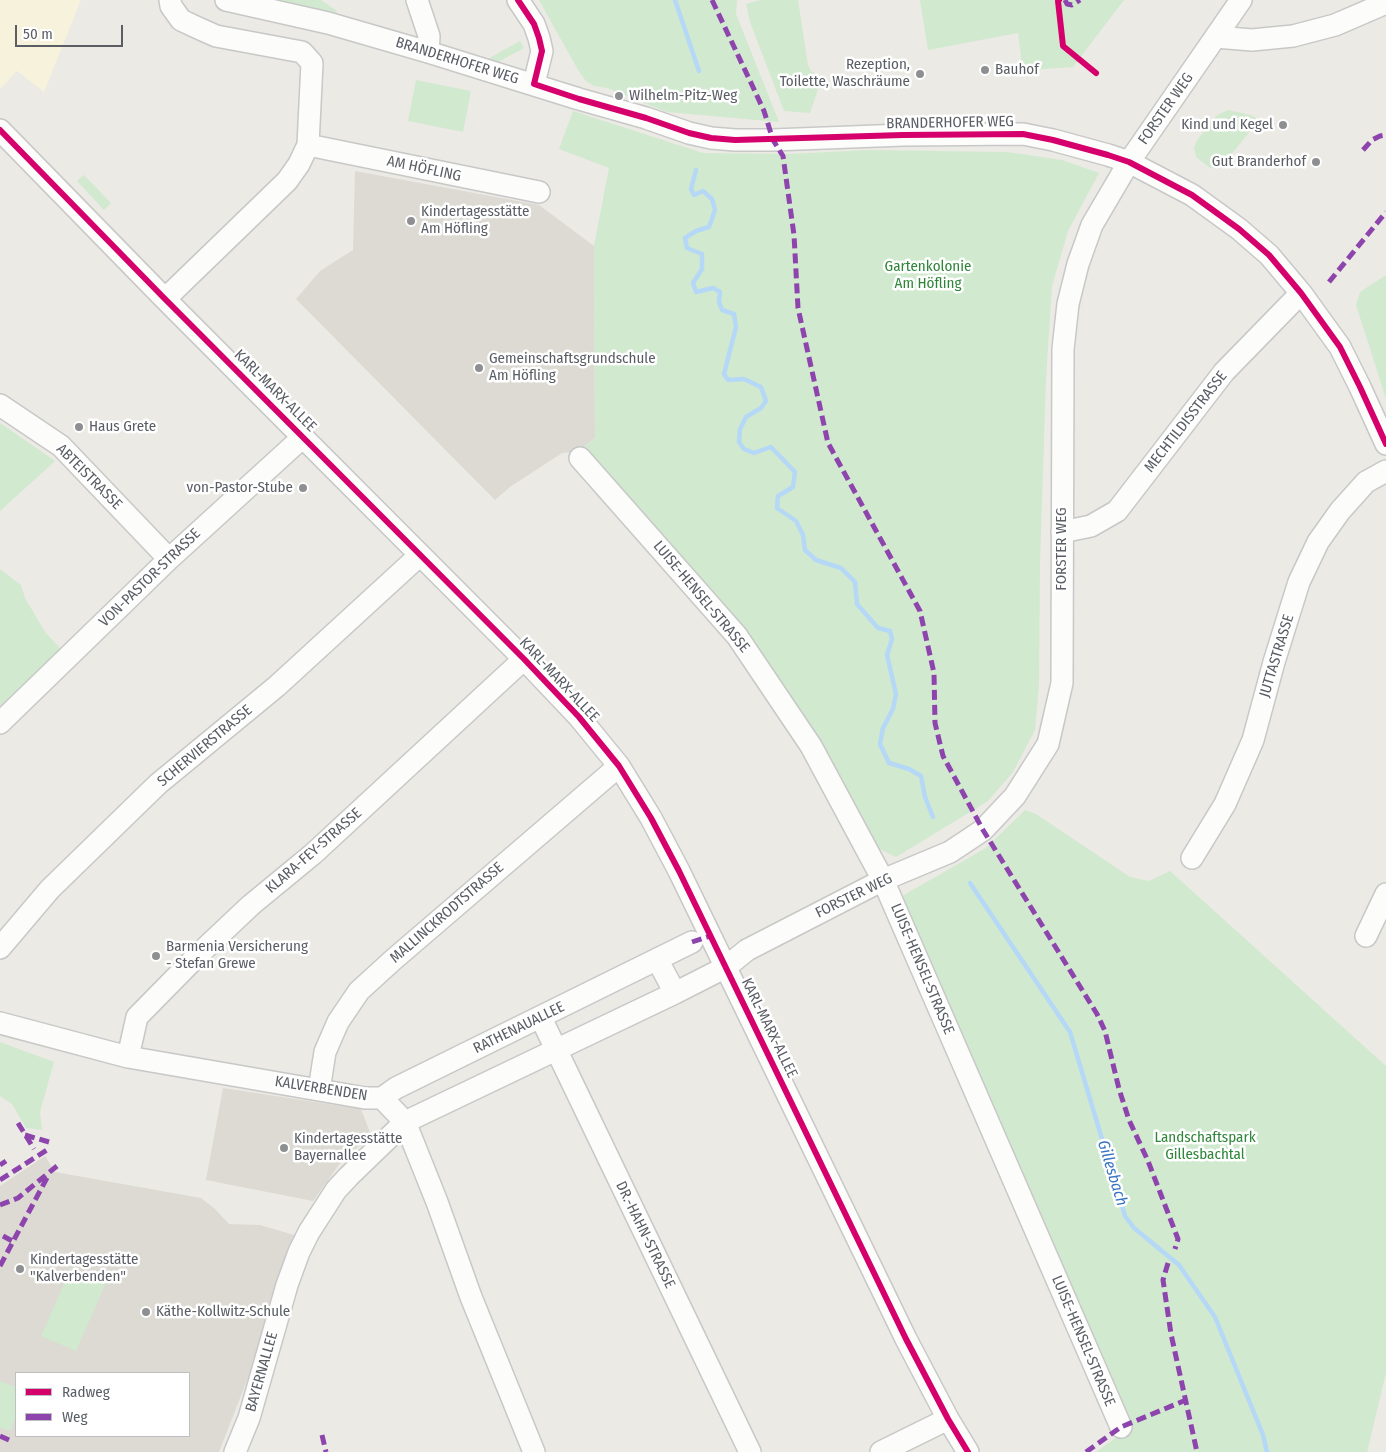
<!DOCTYPE html>
<html>
<head>
<meta charset="utf-8">
<style>
  body { margin:0 }
  #map { position:relative; width:1386px; height:1452px; overflow:hidden; background:#ebeae4; font-family:"Fira Sans Condensed",sans-serif }
  canvas { display:block }
  .legend { position:absolute; left:15px; top:1372px; width:175px; height:65px; box-sizing:border-box; background:#fff; border:1px solid #bdbfc1; margin:0; padding:6px 9px; list-style:none; font-size:15px; color:#5a5e64 }
  .legend li { display:flex; align-items:center; gap:10px; height:25px }
  .legend b { width:25px; border:1px solid #bdbfc1 }
  .scale { position:absolute; left:15px; top:25px; width:108px; height:22px; box-sizing:border-box; border:2px solid #5a5e64; border-top:0; padding-left:6px; font-size:15px; line-height:18px; white-space:nowrap; color:#5a5e64; -webkit-text-stroke:4px #fff; paint-order:stroke }
</style>
</head>
<body>
<div id="map">
<canvas width="1386" height="1452"></canvas>
<ul class="legend">
<li><b style="height:6px;background:#d6006c"></b>Radweg</li>
<li><b style="height:6px;background:#8e44ad"></b>Weg</li>
</ul>
<div class="scale">50 m</div>
</div>
<script>
const context = document.querySelector('canvas').getContext('2d');
context.lineJoin = 'round';
function paint(path, color) {
  context.fillStyle = color;
  context.fill(path, 'evenodd');
}
function toPath(rows) {
  const path = new Path2D();
  for (const r of rows) {
    path.moveTo(r[0], r[1]);
    for (let i = 2; i < r.length; i += 2) path.lineTo(r[i], r[i + 1]);
  }
  return path;
}
function stroke(path, color, width, dash) {
  context.strokeStyle = color;
  context.lineWidth = width;
  context.lineCap = dash ? 'butt' : 'round';
  context.setLineDash(dash || []);
  context.stroke(path);
}
function label(font, color, halo, rows, align = 'center') {
  context.font = font + ' "Fira Sans Condensed",sans-serif';
  context.lineWidth = 5;
  context.setLineDash([]);
  context.textBaseline = 'middle';
  context.strokeStyle = halo;
  context.fillStyle = color;
  for (const [text, x, y, turn = 0] of rows) {
    context.save();
    context.translate(x, y);
    context.rotate((+turn || 0) * Math.PI / 180);
    context.textAlign = isNaN(turn) ? turn : align;
    if (halo) context.strokeText(text, 0, 0);
    context.fillText(text, 0, 0);
    context.restore();
  }
}
paint(toPath([
  [0,0,81,0,44,92,17,71,0,89]
]), '#f6f2dc');
paint(toPath([
  [355,171,539,205,594,246,595,438,579,451,562,453,510,487,495,500,296,299,320,271,353,250],
  [223,1088,361,1109,371,1135,341,1162,313,1201,206,1180],
  [45,1156,55,1172,201,1198,215,1209,229,1224,260,1225,294,1235,281,1270,251,1370,219,1452,0,1452,0,1186],
  [16,1373,189,1373,189,1436,16,1436]
]), '#dcdad2');
paint(toPath([
  [254,0,321,0,337,11,334,20],
  [539,0,737,0,736,14,779,122,667,112,607,88,594,86,586,81,578,70],
  [760,0,798,0,808,65,811,71,822,78,810,113,784,111,750,22,746,4],
  [920,0,1124,0,1073,67,1043,69,1023,72,1018,33,928,50],
  [520,41,524,48,496,63,488,59],
  [416,80,471,91,463,132,408,121],
  [1228,110,1251,115,1259,120,1222,166,1210,168,1196,157,1194,148,1197,140,1217,115],
  [573,111,703,153,789,154,869,150,1007,152,1062,160,1099,173,1068,231,1052,286,1046,379,1040,561,1039,684,1035,730,1013,772,988,801,896,857,879,849,800,710,579,451,595,438,594,246,609,168,559,149],
  [84,175,111,203,104,210,77,181],
  [1386,275,1386,399,1356,305,1360,292],
  [0,423,55,461,0,511],
  [0,569,21,585,25,598,45,632,61,649,0,708],
  [1025,810,1036,814,1130,877,1149,881,1170,871,1386,1066,1386,1373,1367,1452,1096,1452,1127,1430,902,896,986,848],
  [0,1042,54,1062,40,1112,42,1130,26,1128,12,1104,0,1096],
  [71,1268,106,1283,76,1351,41,1336],
  [0,1381,16,1387,16,1415,11,1431,0,1428]
]), '#d1e9cf');
stroke(toPath([
  [675,0,699,71],
  [696,170,691,189,694,195,703,191,712,199,715,210,709,227,696,231,685,238,687,248,702,254,702,269,693,283,696,292,713,288,720,292,719,302,722,310,734,314,736,327,724,374,728,380,744,379,761,387,766,401,761,408,746,417,740,429,739,442,744,449,754,453,771,447,795,472,793,487,778,496,777,508,796,521,803,535,805,550,816,560,841,568,855,582,857,604,878,628,890,631,892,639,887,655,896,694,893,709,883,728,880,744,889,763,909,769,921,776,925,797,933,817],
  [970,883,1070,1032,1125,1216,1134,1228,1179,1265,1215,1317,1263,1435,1267,1452]
]), '#b6d8f7', 4.5);
const minor = toPath([
  [226,0,328,23,428,52,579,99,646,118,689,133,711,138,735,140,773,140,903,135,1023,134,1053,140,1108,155,1129,162,1192,195,1239,229,1269,255,1301,293,1340,347,1360,387,1386,444],
  [417,0,429,36,428,52],
  [518,0,534,24,539,38,542,51,534,84],
  [1216,37,1252,40,1293,36,1335,25,1386,3],
  [0,130,165,299,524,659,579,717,619,766,651,818,679,871,906,1339,948,1419,968,1452],
  [308,145,539,192],
  [165,299,287,181,299,164,308,145,312,63,302,52,216,36,198,28,181,20,171,6,170,0],
  [0,405,61,446,169,559],
  [580,458,737,636,811,746,883,880,1121,1427],
  [1062,532,1091,526,1117,511,1224,372,1301,293],
  [0,723,169,559,303,437],
  [1192,858,1225,804,1253,740,1274,662,1299,582,1318,542,1340,511,1366,482,1386,471],
  [1366,936,1386,894],
  [0,948,50,889,158,784,277,686,420,555],
  [657,959,675,993],
  [541,1018,750,1452],
  [0,1023,128,1057,365,1098,382,1098,405,1122,437,1202,471,1297,534,1452],
  [128,1057,137,1017,199,954,251,905,313,854,524,659],
  [319,1090,325,1052,338,1022,359,991,393,960,619,766],
  [382,1098,396,1088,692,942],
  [235,1452,249,1418,287,1285,299,1252,309,1232,336,1190,349,1176,405,1122,675,993,726,967,747,950,883,880,950,852,983,830,1015,796,1048,744,1062,683,1063,349,1068,304,1078,264,1092,225,1129,162,1241,0],
  [881,1452,948,1419]
]);
stroke(minor, '#c7c8c7', 24);
stroke(minor, '#fcfcfb', 21);
stroke(toPath([
  [712,0,752,85,764,111,773,140,783,156,794,235,798,308,828,443,920,611,934,673,935,723,943,756,983,830,1097,1014,1105,1031,1119,1089,1129,1120,1148,1161,1178,1239,1175,1249],
  [1065,0,1067,4,1072,5,1080,0],
  [1363,150,1372,140,1380,136,1386,135],
  [1329,282,1386,212],
  [692,942,710,936],
  [18,1123,34,1149],
  [25,1135,49,1142],
  [0,1165,6,1161],
  [0,1180,50,1148],
  [0,1205,18,1198,57,1166],
  [3,1236,14,1242],
  [1168,1263,1163,1280,1171,1334,1197,1452],
  [0,1266,49,1174],
  [322,1435,326,1452],
  [0,1436,9,1440],
  [1086,1452,1121,1427,1186,1400]
]), '#8e44ad', 5, [10, 5]);
stroke(toPath([
  [518,0,534,24,539,38,542,51,534,84,579,99,646,118,689,133,711,138,735,140,903,135,1023,134,1053,140,1108,155,1129,162,1192,195,1239,229,1269,255,1301,293,1340,347,1360,387,1386,444],
  [1059,0,1058,1,1063,46,1096,73],
  [0,130,165,299,524,659,579,717,619,766,651,818,679,871,906,1339,948,1419,968,1452]
]), '#d6006c', 6);
for (const [x, y, r, color] of [
  [985,70,5,"#8d8f91"],
  [920,74,5,"#8d8f91"],
  [619,96,5,"#8d8f91"],
  [1283,125,5,"#8d8f91"],
  [1316,162,5,"#8d8f91"],
  [411,221,5,"#8d8f91"],
  [479,368,5,"#8d8f91"],
  [79,427,5,"#8d8f91"],
  [303,488,5,"#8d8f91"],
  [156,956,5,"#8d8f91"],
  [284,1148,5,"#8d8f91"],
  [20,1269,5,"#8d8f91"],
  [146,1312,5,"#8d8f91"]
]) {
  const dot = new Path2D();
  dot.arc(x, y, r, 0, 2 * Math.PI);
  context.fillStyle = color;
  context.fill(dot);
  stroke(dot, '#fff', 2);
}
label('15px', '#5a5e64', '#fff', [
  ["BRANDERHOFER WEG",457,61,17],
  ["FORSTER WEG",1166,109,-55],
  ["BRANDERHOFER WEG",950,123,-1],
  ["AM HÖFLING",424,169,12],
  ["KARL-MARX-ALLEE",275,391,45],
  ["MECHTILDISSTRASSE",1186,422,-52],
  ["ABTEISTRASSE",89,477,45],
  ["FORSTER WEG",1062,549,-90],
  ["VON-PASTOR-STRASSE",150,578,-44],
  ["LUISE-HENSEL-STRASSE",701,597,50],
  ["JUTTASTRASSE",1277,656,-73],
  ["KARL-MARX-ALLEE",559,680,47],
  ["SCHERVIERSTRASSE",205,746,-40],
  ["KLARA-FEY-STRASSE",314,851,-41],
  ["FORSTER WEG",854,896,-26],
  ["MALLINCKRODTSTRASSE",447,913,-41],
  ["LUISE-HENSEL-STRASSE",922,969,67],
  ["RATHENAUALLEE",519,1028,-26],
  ["KARL-MARX-ALLEE",769,1028,64],
  ["KALVERBENDEN",321,1089,9],
  ["DR.-HAHN-STRASSE",645,1235,64],
  ["LUISE-HENSEL-STRASSE",1083,1341,67],
  ["BAYERNALLEE",262,1372,-74]
]);
label('15px', '#5a5e64', '#fff', [
  ["Rezeption,",910,65,"right"],
  ["Toilette, Waschräume",910,82,"right"],
  ["Bauhof",995,70],
  ["Wilhelm-Pitz-Weg",629,96],
  ["Kind und Kegel",1273,125,"right"],
  ["Gut Branderhof",1306,162,"right"],
  ["Kindertagesstätte",421,212],
  ["Am Höfling",421,229],
  ["Gemeinschaftsgrundschule",489,359],
  ["Am Höfling",489,376],
  ["Haus Grete",89,427],
  ["von-Pastor-Stube",293,488,"right"],
  ["Barmenia Versicherung",166,947],
  ["- Stefan Grewe",166,964],
  ["Kindertagesstätte",294,1139],
  ["Bayernallee",294,1156],
  ["Kindertagesstätte",30,1260],
  ["\"Kalverbenden\"",30,1277],
  ["Käthe-Kollwitz-Schule",156,1312]
], 'left');
label('15px', '#2e8638', '#fff', [
  ["Gartenkolonie",928,267],
  ["Am Höfling",928,284],
  ["Landschaftspark",1205,1138],
  ["Gillesbachtal",1205,1155]
]);
label('italic 16px', '#3974c2', '#fff', [
  ["Gillesbach",1112,1173,73]
]);
</script>
</body>
</html>
